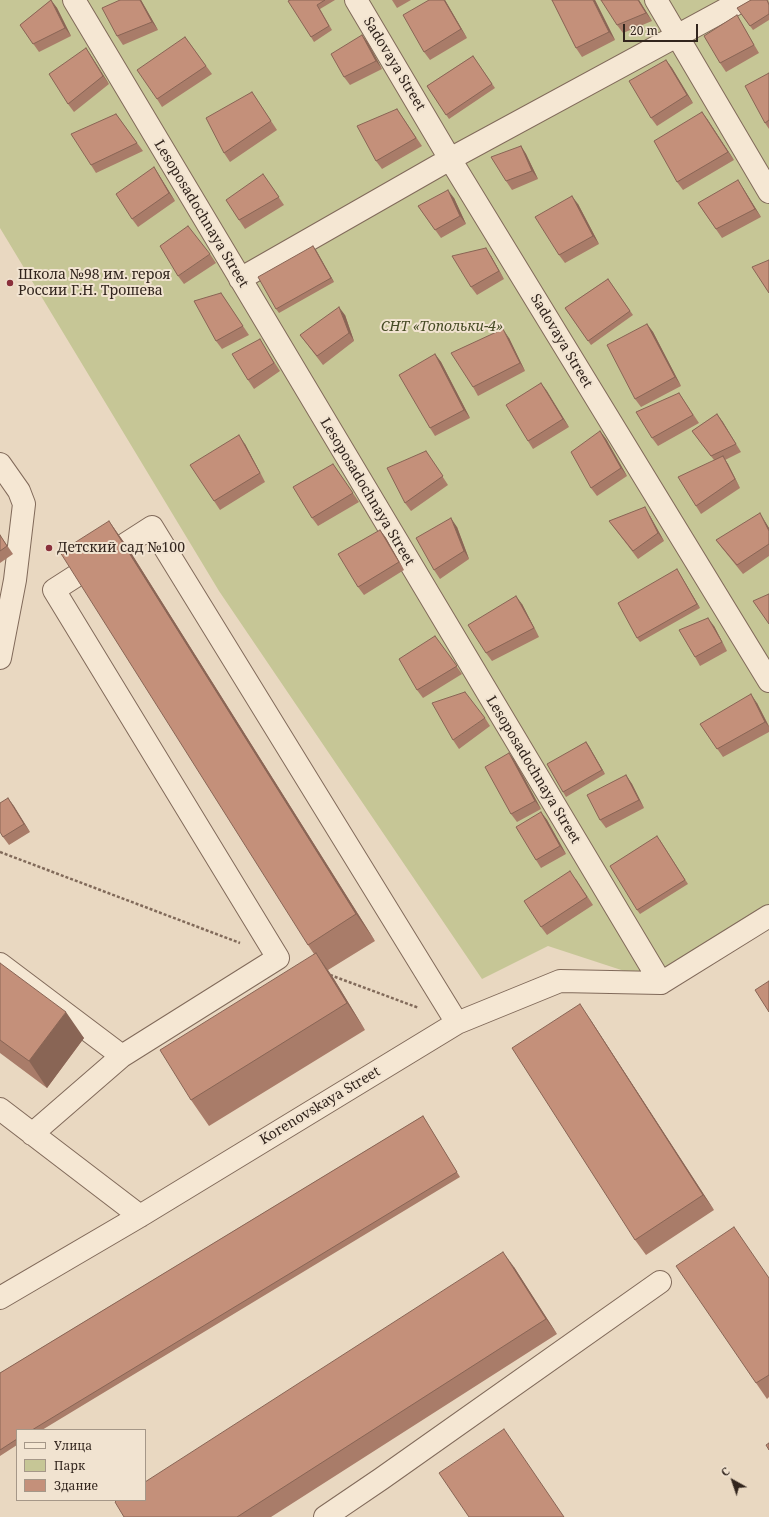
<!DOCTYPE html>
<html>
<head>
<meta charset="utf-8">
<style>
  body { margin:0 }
  #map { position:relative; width:769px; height:1517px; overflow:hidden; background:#e9d8c1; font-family:"Noto Serif",serif }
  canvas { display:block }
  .legend { position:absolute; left:16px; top:1429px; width:130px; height:72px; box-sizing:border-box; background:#f1e3d0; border:1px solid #a59788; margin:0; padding:5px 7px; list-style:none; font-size:12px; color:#32251d }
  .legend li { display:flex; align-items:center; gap:8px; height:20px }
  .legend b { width:20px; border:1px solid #a59788 }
  .north { position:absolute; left:713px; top:1461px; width:40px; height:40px; -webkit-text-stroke:3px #f1e3d0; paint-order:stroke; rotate:320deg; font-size:11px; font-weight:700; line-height:16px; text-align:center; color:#32251d }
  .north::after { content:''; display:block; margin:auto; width:14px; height:18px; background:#32251d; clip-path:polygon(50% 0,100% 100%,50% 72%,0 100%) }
  .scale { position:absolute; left:623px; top:24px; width:75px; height:18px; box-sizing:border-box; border:2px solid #32251d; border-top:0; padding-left:5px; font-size:12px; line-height:14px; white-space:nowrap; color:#32251d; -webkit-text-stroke:3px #f1e3d0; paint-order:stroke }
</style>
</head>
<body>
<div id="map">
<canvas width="769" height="1517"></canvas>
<ul class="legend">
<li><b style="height:5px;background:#f5e7d3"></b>Улица</li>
<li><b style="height:11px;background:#c6c696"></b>Парк</li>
<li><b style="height:11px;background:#c4907a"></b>Здание</li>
</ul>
<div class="north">С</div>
<div class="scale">20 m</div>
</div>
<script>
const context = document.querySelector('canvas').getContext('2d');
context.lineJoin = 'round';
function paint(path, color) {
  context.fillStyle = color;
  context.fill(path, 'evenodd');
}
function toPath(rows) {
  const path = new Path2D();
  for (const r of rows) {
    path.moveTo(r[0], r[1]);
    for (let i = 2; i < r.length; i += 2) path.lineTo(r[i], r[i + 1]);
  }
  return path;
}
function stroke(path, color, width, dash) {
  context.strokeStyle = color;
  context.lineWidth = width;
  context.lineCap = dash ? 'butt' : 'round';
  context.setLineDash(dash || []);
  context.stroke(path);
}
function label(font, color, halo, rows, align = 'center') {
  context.font = font + ' "Noto Serif",serif';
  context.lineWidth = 4;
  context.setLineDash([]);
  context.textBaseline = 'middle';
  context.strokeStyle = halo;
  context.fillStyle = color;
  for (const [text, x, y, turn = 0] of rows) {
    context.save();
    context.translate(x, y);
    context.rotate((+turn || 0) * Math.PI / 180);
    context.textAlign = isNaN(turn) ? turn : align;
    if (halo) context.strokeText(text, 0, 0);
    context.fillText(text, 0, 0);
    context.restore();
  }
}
paint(toPath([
  [0,0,769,0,769,923,661,983,548,946,482,979,219,591,0,228]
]), '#c6c696');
const minor = toPath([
  [74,0,661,983],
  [356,0,450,159,769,681],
  [656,0,769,192],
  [240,279,450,159,743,0],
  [0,464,19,491,24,504,15,580,0,658],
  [0,964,122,1056],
  [661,983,769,916],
  [0,1109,140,1216],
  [32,1134,122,1056,278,958,54,590,152,527,457,1023],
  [0,1298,140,1216,457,1023,560,981,661,983],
  [325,1517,381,1479,660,1282]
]);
stroke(minor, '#816a5a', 24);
stroke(toPath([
  [0,852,240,943],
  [330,975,419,1008]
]), '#816a5a', 2.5, [3, 2]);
stroke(minor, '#f5e7d3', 22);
paint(toPath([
  [51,0,57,8,71,36,39,52,20,25],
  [120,0,141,0,158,30,123,45,117,36],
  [290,0,335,0,320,9,332,30,314,42,311,37],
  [392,0,411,0,397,8],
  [445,0,467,38,430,60,424,52],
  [552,0,595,0,615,40,582,57,576,48],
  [639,0,652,21,623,33,617,25],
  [751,0,768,0,769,3,769,20,753,30,737,8],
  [742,24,759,53,726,72,720,63],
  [362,35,368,43,382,69,350,85,344,77],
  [185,37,212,74,162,107,157,99],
  [86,48,109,84,74,112,68,104],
  [473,56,495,88,449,119,427,86],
  [666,60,672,68,693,103,657,126,651,118],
  [769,73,769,129,765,123],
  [252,92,277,130,230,162,224,153],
  [397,109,422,146,382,169,376,161],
  [702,112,734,160,683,190,677,182],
  [116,114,143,151,96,173,91,165],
  [521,146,526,154,538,179,512,190,506,181],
  [154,167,159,175,175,201,138,227,132,219],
  [263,174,284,205,245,229,239,220],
  [743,188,761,217,722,238,698,203],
  [454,198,466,224,441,238,418,206],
  [578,204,599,244,565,263,559,255],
  [316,250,334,282,279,313,276,309],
  [210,254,216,263,184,284,178,276],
  [491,256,504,279,477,295,471,287],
  [608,279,633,315,591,345,565,308],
  [221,293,249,335,222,349,216,341],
  [345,315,354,341,323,365,300,335],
  [647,324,653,332,681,386,641,407,635,399],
  [509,338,525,371,478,396,473,387],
  [265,348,280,371,254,389,248,380],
  [435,354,441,362,470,418,435,436,430,428],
  [541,383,569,427,533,449,528,441],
  [679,393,699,423,658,446,652,438],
  [717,414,741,452,725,460,728,464,740,488,701,514,696,506,714,460,692,431],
  [600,431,606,439,627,476,597,496,591,488],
  [245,444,265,482,220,510,214,501],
  [426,451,448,485,411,511,405,503],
  [333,464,359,502,318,526,312,518],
  [650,516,664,541,638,559,609,521],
  [109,521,128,548,375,941,328,970,334,979,365,1030,209,1126,191,1100,314,954,308,945],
  [765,522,769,528,769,556,743,574,722,548,716,540],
  [457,527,469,559,440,579,434,570],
  [380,530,386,538,404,570,364,595,358,587],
  [0,535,13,554,0,563],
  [680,574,700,608,640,642,637,638],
  [522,604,539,637,492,661,486,653],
  [714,626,727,651,700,666,695,657],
  [435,636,462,674,423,698,417,690],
  [757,703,769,726,769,732,723,757,700,724],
  [485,718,490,726,459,749,453,740],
  [586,742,605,774,566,797,563,792],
  [515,761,541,809,517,822,511,814],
  [626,775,632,784,644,808,606,828,600,820],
  [8,798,30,832,9,845,3,837],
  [541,812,547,820,566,854,541,868,536,860],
  [660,840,688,884,640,914,637,910],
  [576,879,593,905,547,935,541,927],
  [0,963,84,1038,47,1088,0,1053],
  [590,1019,714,1210,646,1255,635,1240],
  [423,1116,460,1177,42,1430,17,1430,17,1445,0,1456,0,1373],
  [514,1267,557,1334,271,1517,124,1517],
  [769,1278,769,1397,767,1399,756,1383]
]), '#a97c69');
paint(toPath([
  [51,0,57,8,71,36,65,28],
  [140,0,141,0,158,30,152,22],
  [444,0,445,0,467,38,461,29],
  [593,0,595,0,615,40,609,32],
  [638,0,639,0,652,21,646,13],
  [362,35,368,43,382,69,376,61],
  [86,48,92,57,109,84,103,76],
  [666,60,672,68,693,103,687,95],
  [702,112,708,120,734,160,728,152],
  [521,146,526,154,538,179,532,171],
  [154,167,159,175,175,201,169,193],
  [738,180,743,188,761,217,755,209],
  [448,190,454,198,466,224,460,216],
  [572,196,578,204,599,244,593,236],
  [313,246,316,250,334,282,331,278],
  [486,248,491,256,504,279,499,271],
  [339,307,345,315,354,341,349,333],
  [647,324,653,332,681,386,675,377],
  [503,329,509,338,525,371,520,363],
  [435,354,441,362,470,418,464,410],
  [541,383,547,391,569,427,563,419],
  [717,414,723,422,741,452,736,444],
  [600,431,606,439,627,476,621,468],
  [239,435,245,444,265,482,260,473],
  [723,456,728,464,740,488,735,479],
  [645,507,650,516,664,541,658,533],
  [760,513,769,528,769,531],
  [451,518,457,527,469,559,464,551],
  [109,521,128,548,375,941,356,914],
  [380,530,386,538,404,570,399,562],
  [677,569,680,574,700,608,697,604],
  [516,596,522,604,539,637,534,628],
  [708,618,714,626,727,651,722,642],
  [751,694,757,703,769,727,765,722],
  [586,742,589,746,605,774,602,770],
  [509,753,515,761,541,809,535,801],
  [626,775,632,784,644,808,639,800],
  [8,798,14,806,30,832,24,824],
  [541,812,547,820,566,854,560,846],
  [316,953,334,979,365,1030,347,1003],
  [580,1004,590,1019,714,1210,703,1195],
  [66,1012,84,1038,47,1088,29,1061],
  [503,1252,514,1267,557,1334,546,1319]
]), '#896555');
const building = toPath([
  [51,0,65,28,33,44,20,25,51,0],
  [120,0,140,0,152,22,117,36,102,8,120,0],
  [290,0,325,0,317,5,329,26,311,37,288,1,290,0],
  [429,0,444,0,461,29,424,52,403,15,429,0],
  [552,0,593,0,609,32,576,48,552,0],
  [601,0,638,0,646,13,617,25,601,0],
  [751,0,767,0,769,5,769,14,750,26,737,8,751,0],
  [737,15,754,45,720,63,704,36,737,15],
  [362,35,376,61,344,77,331,54,362,35],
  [185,37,206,66,157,99,137,70,185,37],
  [86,48,103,76,68,104,49,74,86,48],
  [473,56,492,84,446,115,427,86,473,56],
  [666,60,687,95,651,118,629,81,666,60],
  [769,73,769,120,765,123,745,86,769,73],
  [252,92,271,121,224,153,206,118,252,92],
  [397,109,416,138,376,161,357,126,397,109],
  [702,112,728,152,677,182,654,141,702,112],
  [116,114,137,143,91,165,71,134,116,114],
  [521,146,532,171,506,181,491,157,521,146],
  [154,167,169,193,132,219,116,194,154,167],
  [263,174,279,197,239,220,226,200,263,174],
  [738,180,755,209,716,229,698,203,738,180],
  [448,190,460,216,435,230,418,206,448,190],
  [572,196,593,236,559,255,535,217,572,196],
  [188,226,210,254,178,276,160,246,188,226],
  [313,246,331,278,276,309,258,277,313,246],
  [486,248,499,271,471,287,452,256,486,248],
  [769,260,769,293,752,267,769,260],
  [608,279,630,311,588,341,565,308,608,279],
  [221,293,243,326,216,341,194,301,221,293],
  [339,307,349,333,317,356,300,335,339,307],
  [647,324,675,377,635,399,607,345,647,324],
  [503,329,520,363,473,387,451,353,503,329],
  [260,339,274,363,248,380,232,354,260,339],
  [435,354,464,410,430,428,399,375,435,354],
  [541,383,563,419,528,441,506,405,541,383],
  [679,393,693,415,652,438,636,412,679,393],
  [717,414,736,444,711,456,692,431,717,414],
  [600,431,621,468,591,488,571,452,600,431],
  [239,435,260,473,214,501,190,465,239,435],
  [426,451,443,476,405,503,387,468,426,451],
  [723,456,735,479,696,506,678,477,723,456],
  [333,464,353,493,312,518,293,487,333,464],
  [645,507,658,533,633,551,609,521,645,507],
  [760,513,769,531,769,544,737,565,716,540,760,513],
  [451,518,464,551,434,570,416,538,451,518],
  [109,521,356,914,308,945,60,552,109,521],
  [380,530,399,562,358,587,338,554,380,530],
  [0,535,7,546,0,551,0,535],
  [677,569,697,604,637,638,618,603,677,569],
  [769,594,769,624,753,601,769,594],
  [516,596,534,628,486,653,468,625,516,596],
  [708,618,722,642,695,657,679,630,708,618],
  [435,636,457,666,417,690,399,659,435,636],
  [465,692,485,718,453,740,432,703,465,692],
  [751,694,765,722,717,749,700,724,751,694],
  [586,742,602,770,563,792,547,764,586,742],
  [509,753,535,801,511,814,485,767,509,753],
  [626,775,639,800,600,820,587,795,626,775],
  [8,798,24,824,3,837,0,832,0,803,8,798],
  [541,812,560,846,536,860,516,827,541,812],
  [657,836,685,880,637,910,610,866,657,836],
  [570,871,587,897,541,927,524,901,570,871],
  [316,953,347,1003,191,1100,160,1050,316,953],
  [0,963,66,1012,29,1061,0,1040,0,963],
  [769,981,769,1012,755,990,769,981],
  [580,1004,703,1195,635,1240,512,1048,580,1004],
  [423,1116,457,1172,32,1430,17,1430,17,1439,0,1450,0,1373,423,1116],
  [734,1227,769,1278,769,1375,756,1383,676,1266,734,1227],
  [503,1252,546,1319,237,1517,124,1517,115,1502,117,1500,145,1500,145,1482,503,1252],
  [504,1429,564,1517,469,1517,439,1473,504,1429],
  [769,1443,769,1450,766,1445,769,1443]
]);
paint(building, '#c4907a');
stroke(building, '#896555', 1);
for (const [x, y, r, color] of [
  [10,283,4,"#8a303b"],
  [49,548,4,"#8a303b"]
]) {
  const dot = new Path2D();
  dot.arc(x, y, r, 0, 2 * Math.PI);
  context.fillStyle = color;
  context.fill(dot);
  stroke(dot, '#f1e3d0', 1.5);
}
label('14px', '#32251d', '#f1e3d0', [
  ["Sadovaya Street",394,64,59],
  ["Lesoposadochnaya Street",201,214,59],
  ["Sadovaya Street",561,341,59],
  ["Lesoposadochnaya Street",367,492,59],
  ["Lesoposadochnaya Street",533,770,59],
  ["Korenovskaya Street",320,1106,-31]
]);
label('14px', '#32251d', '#f1e3d0', [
  ["Школа №98 им. героя",18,275],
  ["России Г.Н. Трошева",18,291],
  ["Детский сад №100",57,548]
], 'left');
label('italic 14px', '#474c26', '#f1e3d0', [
  ["СНТ «Топольки-4»",442,327]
]);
</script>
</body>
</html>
